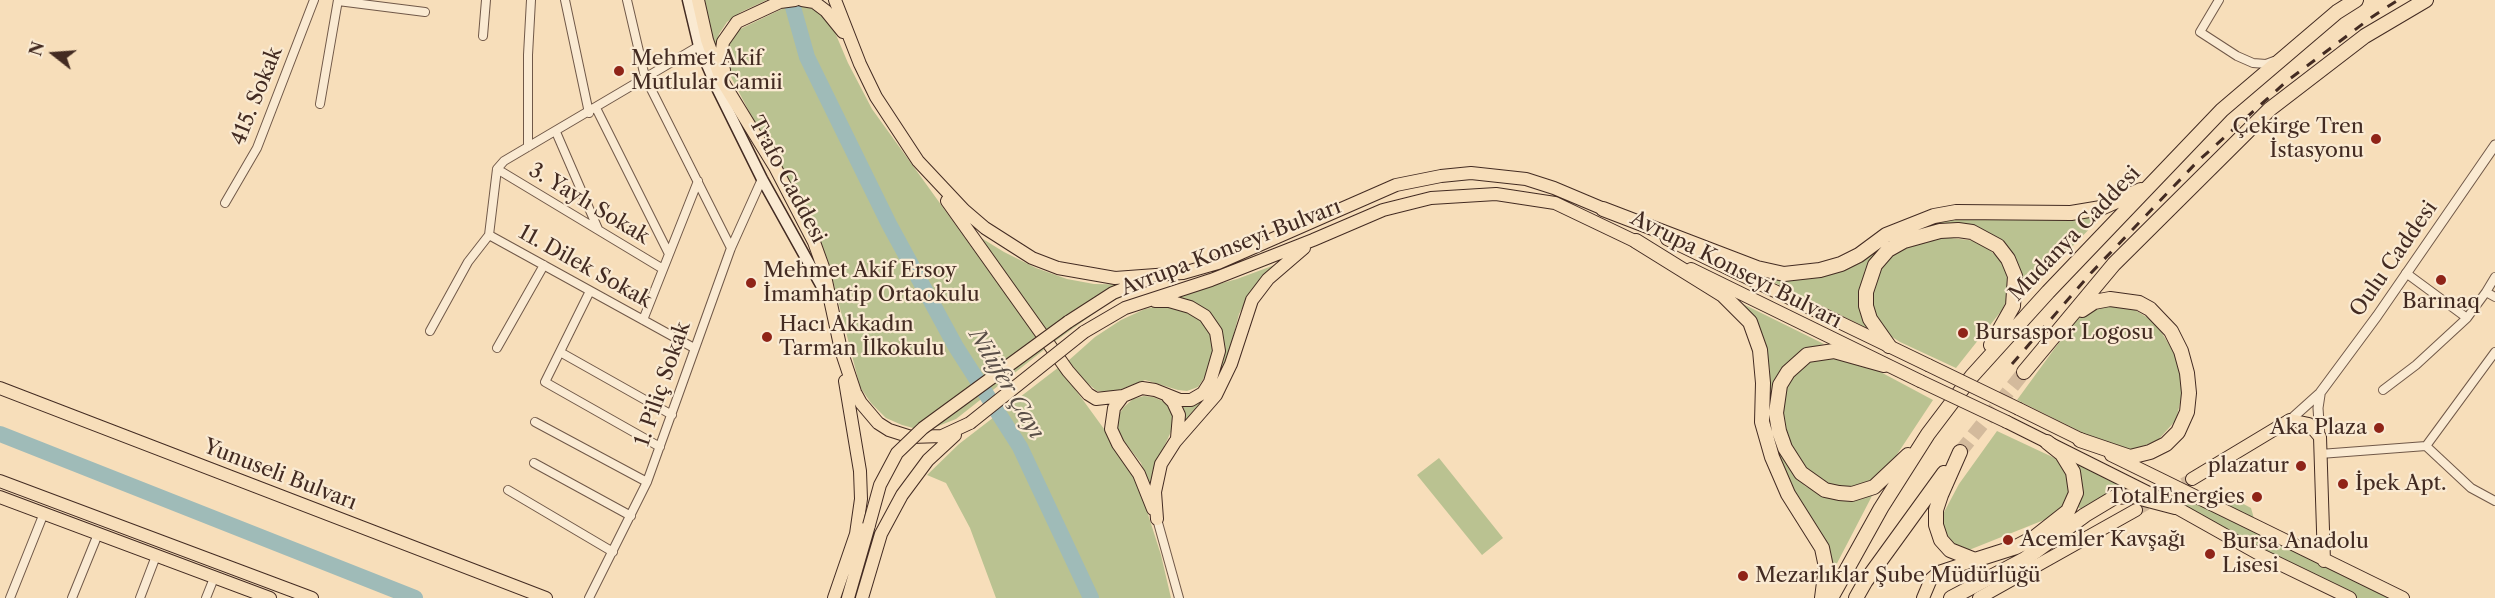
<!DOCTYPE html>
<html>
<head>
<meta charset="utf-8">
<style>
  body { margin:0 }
  #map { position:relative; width:2495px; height:598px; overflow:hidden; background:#f7deba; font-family:"Libre Caslon Text",serif }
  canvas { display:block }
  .north { position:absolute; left:24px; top:24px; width:60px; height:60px; -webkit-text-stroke:4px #faead2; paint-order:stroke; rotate:287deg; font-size:16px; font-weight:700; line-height:24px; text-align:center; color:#432b22 }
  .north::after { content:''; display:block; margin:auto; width:21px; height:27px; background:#432b22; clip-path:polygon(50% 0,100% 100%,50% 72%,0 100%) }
</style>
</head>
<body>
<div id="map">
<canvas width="2495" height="598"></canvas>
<div class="north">N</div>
</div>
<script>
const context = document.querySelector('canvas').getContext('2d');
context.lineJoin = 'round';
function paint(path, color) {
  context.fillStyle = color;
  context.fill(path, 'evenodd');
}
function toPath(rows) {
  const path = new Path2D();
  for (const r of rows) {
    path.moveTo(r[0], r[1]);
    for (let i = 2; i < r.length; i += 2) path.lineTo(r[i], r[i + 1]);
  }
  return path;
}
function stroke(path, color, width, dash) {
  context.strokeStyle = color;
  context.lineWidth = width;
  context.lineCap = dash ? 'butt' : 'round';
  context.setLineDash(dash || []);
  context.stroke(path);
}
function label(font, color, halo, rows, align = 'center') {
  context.font = font + ' "Libre Caslon Text",serif';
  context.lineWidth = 4.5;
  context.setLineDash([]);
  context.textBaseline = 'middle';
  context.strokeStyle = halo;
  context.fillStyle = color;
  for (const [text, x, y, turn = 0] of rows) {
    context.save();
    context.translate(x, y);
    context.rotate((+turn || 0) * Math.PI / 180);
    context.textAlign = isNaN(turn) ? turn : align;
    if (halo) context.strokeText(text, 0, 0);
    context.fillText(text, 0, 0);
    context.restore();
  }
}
paint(toPath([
  [704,0,767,0,741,12,727,22,719,34,716,50],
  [801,4,814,8,831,23,848,63,872,109,1045,349,956,419,933,428,917,429,902,425,886,418,871,403,860,387,828,261,812,221,764,140,731,77,725,60,727,45,736,31,784,8],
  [2104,214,2020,300,2019,272,1962,225,1874,256,1865,270,1859,295,1869,329,1765,278,1797,279,1942,219,1970,217,2076,219],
  [978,236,1004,252,1036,268,1067,279,1094,284,1150,285,1110,302,1054,342],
  [1943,237,1976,241,1987,248,2000,259,2006,271,2008,285,2008,297,2002,310,1956,368,1900,342,1886,333,1877,320,1873,308,1872,286,1883,263,1895,253,1908,246],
  [1280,263,1257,283,1247,299,1239,314,1229,353,1214,390,1184,425,1181,405,1211,385,1216,326,1168,298,1237,279],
  [1741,303,1824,344,1806,349,1785,365,1776,381,1771,396,1770,412,1794,473,1805,486,1831,499,1860,499,1873,494,1833,571,1828,549,1805,513,1781,465,1770,431,1766,406,1770,373,1766,345,1755,321],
  [1163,305,1176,307,1198,317,1207,326,1212,340,1214,355,1208,372,1198,387,1187,391,1178,390,1145,380,1119,390,1106,392,1097,391,1086,382,1068,361,1095,337,1121,320,1145,309],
  [2111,306,2132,308,2156,323,2177,358,2181,376,2182,395,2176,420,2158,440,2133,450,2122,450,2105,444,2017,400,2071,326,2084,314,2098,308],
  [1832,355,1873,368,1933,400,1892,462,1876,480,1863,485,1846,488,1832,487,1818,480,1806,469,1790,443,1784,424,1782,408,1784,396,1791,378,1802,365,1817,357],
  [1059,367,1112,440,1138,483,1161,555,1171,598,996,598,970,528,946,483,927,475,959,444],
  [1144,396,1153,397,1165,402,1172,412,1173,427,1156,465,1151,490,1141,463,1119,435,1116,425,1117,417,1124,407,1133,399],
  [1997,431,2061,461,2070,473,2072,489,2059,514,1964,552,1950,545,1941,527,1942,516,1959,484],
  [1439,458,1503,538,1482,555,1417,475],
  [2075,463,2122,486,2120,490,2105,495,2083,510,2076,506],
  [2177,492,2403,598,2355,598,2284,563,2174,502],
  [2221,492,2251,508,2255,522,2208,499]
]), '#bac291');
stroke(toPath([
  [791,0,807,57,889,224,956,347,1020,447,1091,598],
  [0,434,415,598]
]), '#9fbbb8', 16);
stroke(toPath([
  [2136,510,2192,479]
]), '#d3ba9c', 12, [12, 6]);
stroke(toPath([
  [1960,452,2024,372]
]), '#d3ba9c', 14, [14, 7]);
const minor = toPath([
  [565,0,589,113],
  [627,0,645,77,731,248],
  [2219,0,2200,32,2237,56,2253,63,2266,64,2274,61],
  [338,1,425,12],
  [483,36,486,0],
  [320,104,338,0],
  [596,108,669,254],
  [556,132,598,229],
  [528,147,528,55,531,0],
  [497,169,663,269],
  [225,203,257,148,314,0],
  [489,235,694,348],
  [2406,273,2467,318,2486,292,2495,297],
  [590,291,545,382,660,447],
  [2486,292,2495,277],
  [643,320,698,181],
  [430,331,468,262,489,235,497,169,504,161,699,46],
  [497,348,544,265],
  [560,352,672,415],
  [2383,390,2416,365,2467,318],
  [535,422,647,482],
  [2426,446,2495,352],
  [2320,454,2426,446,2471,488,2495,501],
  [534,463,631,516],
  [508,490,613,552],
  [1157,519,1179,598],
  [10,598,44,513],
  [72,598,98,534],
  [140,598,156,556],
  [206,598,214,578],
  [589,598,647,482,731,248,762,179]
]);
const tertiary = toPath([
  [2320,395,2318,408,2320,437],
  [2290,420,2320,393,2377,316,2495,145]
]);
const secondary = toPath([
  [688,0,699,46,717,88,762,179,826,294]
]);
const primary = toPath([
  [698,0,707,40,721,79,775,167,814,242,823,267,841,350,855,392,861,403,878,423,889,430,911,437,942,436,970,423],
  [802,0,814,2,826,11,843,32],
  [835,0,860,64,876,97,918,161,964,210,985,228,1032,258,1058,268,1115,278,1183,273,1218,263,1396,185,1441,176,1471,173,1526,179,1554,188,1611,212],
  [724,70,721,57,723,42,737,22,780,2,795,0],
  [947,201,1068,371,1088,394,1096,399,1123,396,1142,388,1155,390,1180,400,1191,400,1203,393,1210,382,1219,351,1216,332,1205,316,1190,307,1169,301,1155,301],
  [1667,239,1928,365],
  [1691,269,1920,381],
  [1068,322,1113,293,1146,280],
  [1084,332,1125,308,1211,280,1313,240,1383,210,1431,198,1496,194,1555,203,1643,245],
  [0,388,546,598],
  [1123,396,1114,408,1111,429,1118,444,1139,474,1153,509],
  [1168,397,1173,402,1179,415,1177,438],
  [2019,409,2088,443],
  [2007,422,2161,499,2259,554,2350,598],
  [2111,455,2403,598],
  [2192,479,2290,420,2309,424,2320,437,2324,561],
  [0,481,312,598],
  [0,497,270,598],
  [1157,519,1155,492,1161,464,1175,442,1216,395,1231,364,1252,300,1268,279,1304,248],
  [834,598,856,534,861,499,860,471,845,381],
  [848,598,869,525],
  [862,598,881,534,902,495,928,460,955,435],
  [1923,598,1931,579,1939,572,1975,560],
  [1979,598,2136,510]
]);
const trunk = toPath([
  [1603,209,1757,268,1784,274,1820,270,1841,264,1859,255,1886,235,1934,216,1956,212,2071,213,2101,208,2141,190],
  [1636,241,1723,295,1750,322,1760,350,1763,383,1762,422,1772,457,1788,494,1822,548,1826,567,1822,598],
  [1889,346,1870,319,1866,306,1866,292,1875,265,1888,250,1904,241,1940,231,1958,230,1972,232,1998,246,2008,259,2015,276,2013,306,1991,345],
  [1884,365,1834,351,1807,355,1788,372,1780,385,1776,413,1779,431,1785,448,1801,473,1825,490,1839,493,1852,494,1874,487,1908,455],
  [2024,372,2114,264,2270,109,2365,36,2426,0],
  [2080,440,2130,457,2150,452,2166,444,2178,432,2187,412,2189,393,2187,373,2181,351,2171,331,2150,309,2139,303,2110,299,2094,302,2082,310],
  [1960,452,1941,495,1936,510,1936,525,1941,540,1950,550,1975,560,2016,547,2035,537,2068,511,2076,493,2073,472,2062,454,2047,442],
  [1831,598,1881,508,1928,434,1972,376,2048,292,2222,110,2337,12,2356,0],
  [1856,598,1865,582,1944,473],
  [1951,598,2025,559,2085,515,2115,497,2133,496,2175,507]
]);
stroke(minor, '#705848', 10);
stroke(tertiary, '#705848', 11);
stroke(secondary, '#432b22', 13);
stroke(primary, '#432b22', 14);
stroke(trunk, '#432b22', 16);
stroke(minor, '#faead2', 8);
stroke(tertiary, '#faead2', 9);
stroke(secondary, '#faead2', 10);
stroke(primary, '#f7deba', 12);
stroke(trunk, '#f7deba', 14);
stroke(toPath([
  [2012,364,2091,273,2197,162,2287,81,2372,17,2398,0]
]), '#432b22', 3, [10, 10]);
const primaryBridge = toPath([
  [1928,365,2019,409],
  [1920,381,2007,422],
  [970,423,1084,332],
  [869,525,880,485,897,453,923,428,1068,322]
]);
stroke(primaryBridge, '#432b22', 14, []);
stroke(primaryBridge, '#f7deba', 12);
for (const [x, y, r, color] of [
  [619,71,6,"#8f2418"],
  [2376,139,6,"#8f2418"],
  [2441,280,6,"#8f2418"],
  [751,283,6,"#8f2418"],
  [1963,333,6,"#8f2418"],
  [767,337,6,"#8f2418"],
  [2379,428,6,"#8f2418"],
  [2301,466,6,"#8f2418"],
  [2343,484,6,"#8f2418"],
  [2257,497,6,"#8f2418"],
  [2008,540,6,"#8f2418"],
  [2210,554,6,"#8f2418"],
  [1743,576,6,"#8f2418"]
]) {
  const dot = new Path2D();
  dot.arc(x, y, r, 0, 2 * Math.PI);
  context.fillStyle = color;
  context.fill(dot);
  stroke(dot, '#faead2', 2);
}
label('21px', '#432b22', '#faead2', [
  ["Mehmet Akif",631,59],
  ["Mutlular Camii",631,83],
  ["Çekirge Tren",2364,127,"right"],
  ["İstasyonu",2364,151,"right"],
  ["Mehmet Akif Ersoy",763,271],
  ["İmamhatip Ortaokulu",763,295],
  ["Barınaq",2441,302,"center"],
  ["Hacı Akkadın",779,325],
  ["Tarman İlkokulu",779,349],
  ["Bursaspor Logosu",1975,333],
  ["Aka Plaza",2367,428,"right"],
  ["plazatur",2289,466,"right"],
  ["İpek Apt.",2355,484],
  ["TotalEnergies",2245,497,"right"],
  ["Acemler Kavşağı",2020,540],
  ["Bursa Anadolu",2222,542],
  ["Lisesi",2222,566],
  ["Mezarlıklar Şube Müdürlüğü",1755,576]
], 'left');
label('21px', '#432b22', '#faead2', [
  ["415. Sokak",257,96,-68],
  ["Trafo Caddesi",787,180,62],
  ["3. Yaylı Sokak",589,204,31],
  ["Mudanya Caddesi",2075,234,-46],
  ["Avrupa Konseyi Bulvarı",1231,248,-21],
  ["Oulu Caddesi",2394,259,-55],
  ["11. Dilek Sokak",585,267,29],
  ["Avrupa Konseyi Bulvarı",1736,270,27],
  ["1. Piliç Sokak",663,384,-71],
  ["Yunuseli Bulvarı",280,475,21]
]);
label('italic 22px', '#5a4f48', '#faead2', [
  ["Nilüfer Çayı",1006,384,59]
]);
</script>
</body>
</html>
